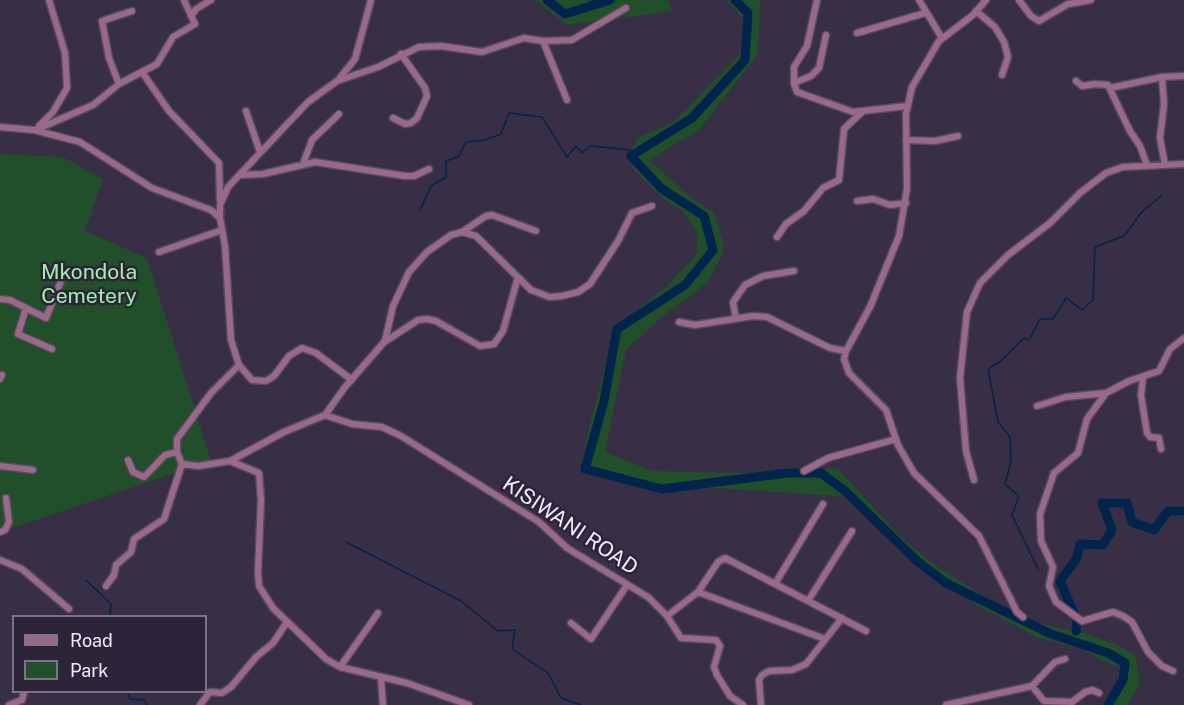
<!DOCTYPE html>
<html>
<head>
<meta charset="utf-8">
<style>
  body { margin:0 }
  #map { position:relative; width:1184px; height:705px; overflow:hidden; background:#382e45; font-family:"Public Sans",sans-serif }
  canvas { display:block }
  .legend { position:absolute; left:12px; top:615px; width:195px; height:78px; box-sizing:border-box; background:#2e243a; border:2px solid #7c7486; margin:0; padding:8px 10px; list-style:none; font-size:18px; color:#f0ebf9 }
  .legend li { display:flex; align-items:center; gap:12px; height:30px }
  .legend b { width:30px; border:2px solid #7c7486 }
</style>
</head>
<body>
<div id="map">
<canvas width="1184" height="705"></canvas>
<ul class="legend">
<li><b style="height:8px;background:#996987"></b>Road</li>
<li><b style="height:16px;background:#214f29"></b>Park</li>
</ul>
</div>
<script>
const context = document.querySelector('canvas').getContext('2d');
context.lineJoin = 'round';
function paint(path, color) {
  context.fillStyle = color;
  context.fill(path, 'evenodd');
}
function toPath(rows) {
  const path = new Path2D();
  for (const r of rows) {
    path.moveTo(r[0], r[1]);
    for (let i = 2; i < r.length; i += 2) path.lineTo(r[i], r[i + 1]);
  }
  return path;
}
function stroke(path, color, width, dash) {
  context.strokeStyle = color;
  context.lineWidth = width;
  context.lineCap = dash ? 'butt' : 'round';
  context.setLineDash(dash || []);
  context.stroke(path);
}
function label(font, color, halo, rows, align = 'center') {
  context.font = font + ' "Public Sans",sans-serif';
  context.lineWidth = 5;
  context.setLineDash([]);
  context.textBaseline = 'middle';
  context.strokeStyle = halo;
  context.fillStyle = color;
  for (const [text, x, y, turn = 0] of rows) {
    context.save();
    context.translate(x, y);
    context.rotate((+turn || 0) * Math.PI / 180);
    context.textAlign = isNaN(turn) ? turn : align;
    if (halo) context.strokeText(text, 0, 0);
    context.fillText(text, 0, 0);
    context.restore();
  }
}
paint(toPath([
  [536,0,586,0,590,3,596,0,668,0,672,11,567,25],
  [726,0,760,0,758,54,699,130,649,160,689,196,714,213,724,244,721,257,707,283,662,317,626,350,605,452,653,471,803,474,837,468,901,537,929,561,1021,620,1083,633,1118,645,1136,656,1140,685,1128,705,1104,705,1120,685,1126,669,1104,661,1084,650,1036,637,975,604,900,545,854,497,714,488,660,489,586,471,585,444,615,328,666,287,697,254,697,232,682,210,667,202,634,170,629,152,639,137,674,122,741,53,744,18],
  [0,154,63,157,103,179,85,231,147,258,211,461,0,532]
]), '#214f29');
stroke(toPath([
  [420,210,431,186,446,177,446,161,458,157,466,142,485,140,501,134,509,113,542,117,567,157,576,146,582,153,590,146,640,151],
  [346,542,461,601,498,631,515,630,512,649,548,673,561,698,581,705],
  [1038,569,1012,515,1019,496,1005,484,1011,462,1010,437,998,422,988,369,1001,361,1024,338,1029,340,1040,319,1053,319,1066,298,1082,310,1093,300,1095,247,1124,236,1141,213,1162,195],
  [86,580,111,604,110,616],
  [128,692,130,699,144,700,147,705]
]), '#00244b', 1.5);
stroke(toPath([
  [547,0,565,14,610,0],
  [735,0,748,13,745,60,692,118,631,156,662,189,704,216,713,250,685,285,617,329,604,401,585,469,662,489,787,473,821,473,845,491,917,561,946,583,1051,634,1108,653,1125,663,1123,680,1108,705],
  [1076,631,1077,620,1060,581,1077,558,1080,544,1103,545,1112,530,1102,503,1127,503,1132,522,1154,530,1168,511,1184,511]
]), '#00244b', 9);
const minor = toPath([
  [817,0,807,46,794,67,794,83,797,92,853,112,907,106],
  [919,0,942,38],
  [986,0,973,15,939,41,912,87,906,114,907,189,899,236,870,307,846,351,844,359,849,373,886,410,898,445,914,473,979,536,1017,612,1023,617],
  [1019,0,1031,16,1039,21,1068,4,1091,0],
  [976,11,995,27,1004,42,1008,57,1002,75],
  [191,16,196,9,211,0],
  [857,33,925,13],
  [543,41,567,100],
  [142,72,169,111,219,163,220,201],
  [1162,77,1164,104,1160,138,1165,165],
  [339,79,355,59,371,0],
  [1076,81,1082,86,1095,84,1108,85,1130,131,1140,146,1147,165],
  [794,83,811,76,819,68,826,35],
  [119,84,109,58,102,21,132,11],
  [1110,88,1162,77,1184,76],
  [246,111,260,152],
  [393,118,405,124,411,123,417,118,427,96,425,88,401,54],
  [39,126,53,112,67,88,65,53,49,0],
  [0,127,34,130,80,142,152,188,211,210,220,218],
  [35,130,93,105,119,84,157,64,173,37,195,24,184,0],
  [906,140,935,141,958,136],
  [303,164,312,140,339,114],
  [240,175,263,174,315,162,405,176,414,176,429,169],
  [857,201,873,199,890,205,906,203],
  [462,232,486,216,492,215,536,231],
  [777,237,786,224,804,211,823,188,839,180,844,129,862,112],
  [159,252,222,230],
  [0,299,10,300,46,318,61,281],
  [26,308,18,334,52,349],
  [736,319,733,302,745,285,763,276,794,271],
  [679,322,695,325,753,316,767,317,830,348,846,351],
  [386,341,418,320,427,319,436,321,480,346,494,344,503,331,518,277],
  [239,365,211,393,177,439,177,452,182,464,198,466,230,461,284,432,325,415,345,387,385,341,393,306,409,272,427,252,451,235,462,232,476,236,531,290,550,297,562,296,578,292,590,284,618,241,632,213,652,206],
  [1143,377,1141,395,1147,433,1150,437,1159,438,1161,449],
  [0,379,2,375],
  [352,380,316,353,302,348,289,356,274,376,266,381,252,380,239,365,231,340,225,246,220,218,220,205,228,187,308,102,337,81,378,67,419,47,441,46,482,52,524,38,543,41,572,40,626,8],
  [1037,406,1066,397,1106,393],
  [325,415,352,424,382,427,401,436,539,522,567,548,648,597,667,616,681,638,716,640,720,646,714,667,717,675,730,696,743,705],
  [128,460,133,472,144,477,165,455,177,452],
  [230,461,259,473,261,500,258,572,259,586,273,608,326,659,340,667,407,683,469,705],
  [0,466,33,470],
  [804,471,828,458,896,439],
  [974,480,966,451,960,378,967,312,980,283,1008,255,1050,223,1080,193,1106,173,1123,167,1184,164],
  [0,532,5,530,9,522,6,498],
  [0,560,22,569,69,609],
  [775,584,823,504],
  [106,586,114,575,116,565,131,552,134,539,164,519,182,464],
  [698,592,825,639],
  [808,601,852,531],
  [667,616,698,592,718,562,725,558,866,631],
  [571,623,591,639,627,585],
  [340,667,378,613],
  [1173,671,1162,666,1148,652,1132,622,1123,616,1113,612,1082,621,1056,602,1049,586,1053,567,1041,541,1040,514,1054,473,1078,453,1087,419,1106,393,1129,381,1159,371,1170,349,1184,338],
  [381,679,383,705],
  [1032,686,1044,701,1072,702,1085,692,1092,690,1099,693],
  [9,705,22,700,24,692],
  [200,705,210,692,222,693,231,687,256,657,273,643,287,622],
  [761,705,759,680,762,675,769,671,792,670,806,664,842,618],
  [946,705,1032,686,1055,662,1065,659]
]);
stroke(minor, '#554c62', 9);
stroke(minor, '#996987', 6);
label('21px', '#9cf2a7', '#2e243a', [
  ["Mkondola",89,273],
  ["Cemetery",89,297]
]);
label('21px', '#f0ebf9', '#2e243a', [
  ["KISIWANI ROAD",570,526,34]
]);
</script>
</body>
</html>
